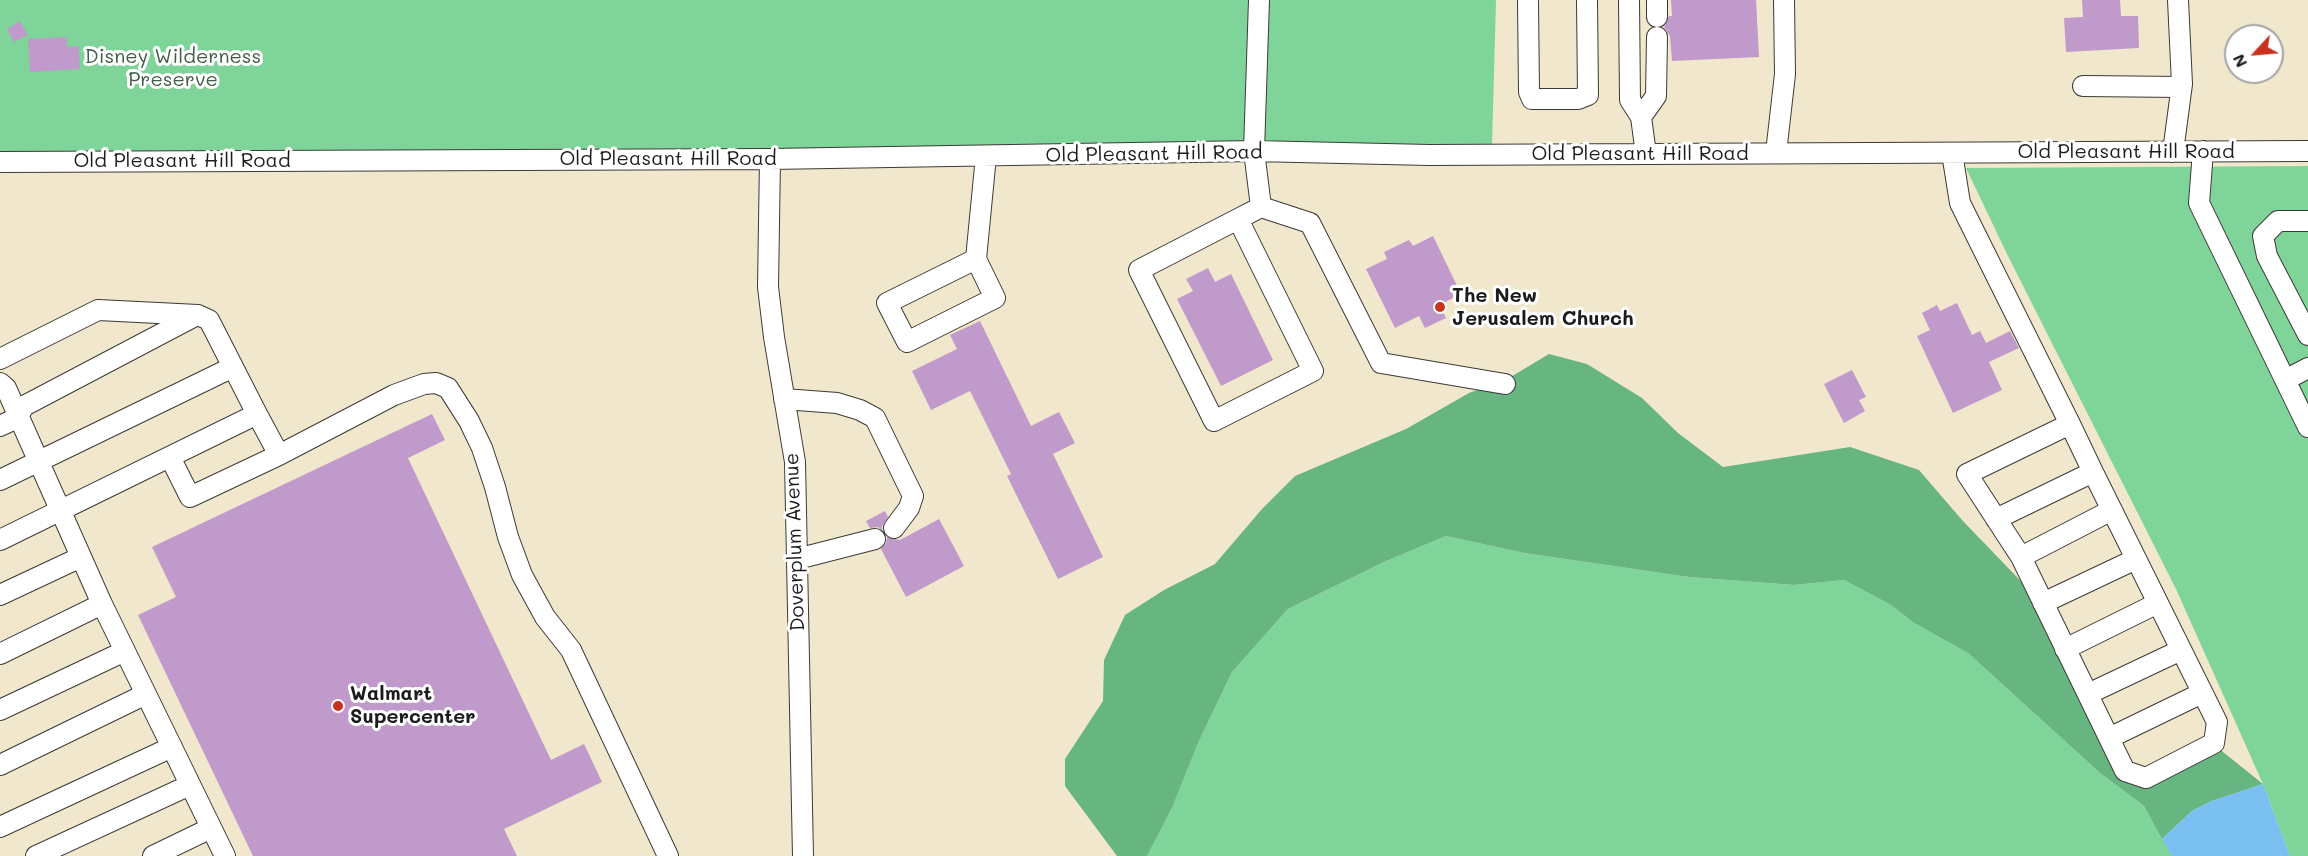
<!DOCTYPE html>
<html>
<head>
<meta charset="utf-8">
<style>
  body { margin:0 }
  #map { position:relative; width:2308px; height:856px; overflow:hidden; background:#f0e7cc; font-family:Mali,sans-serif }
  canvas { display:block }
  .north { position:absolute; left:2224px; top:24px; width:60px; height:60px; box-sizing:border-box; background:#fff; border:2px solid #a4a4a4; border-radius:50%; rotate:244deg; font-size:16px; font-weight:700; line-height:24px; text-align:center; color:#1c1c1c }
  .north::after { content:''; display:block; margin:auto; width:21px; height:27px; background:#c8321e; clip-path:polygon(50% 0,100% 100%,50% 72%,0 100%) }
</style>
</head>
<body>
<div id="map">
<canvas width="2308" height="856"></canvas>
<div class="north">N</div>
</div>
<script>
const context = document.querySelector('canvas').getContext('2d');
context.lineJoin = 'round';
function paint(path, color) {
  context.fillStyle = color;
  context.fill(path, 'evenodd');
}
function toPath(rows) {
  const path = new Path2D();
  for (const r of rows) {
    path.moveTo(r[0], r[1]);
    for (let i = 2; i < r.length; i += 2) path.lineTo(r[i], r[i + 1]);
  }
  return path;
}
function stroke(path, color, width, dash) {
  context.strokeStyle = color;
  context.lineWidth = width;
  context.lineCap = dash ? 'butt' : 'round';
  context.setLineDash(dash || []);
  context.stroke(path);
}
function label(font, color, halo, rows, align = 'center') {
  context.font = font + ' Mali,sans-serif';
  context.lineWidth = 6;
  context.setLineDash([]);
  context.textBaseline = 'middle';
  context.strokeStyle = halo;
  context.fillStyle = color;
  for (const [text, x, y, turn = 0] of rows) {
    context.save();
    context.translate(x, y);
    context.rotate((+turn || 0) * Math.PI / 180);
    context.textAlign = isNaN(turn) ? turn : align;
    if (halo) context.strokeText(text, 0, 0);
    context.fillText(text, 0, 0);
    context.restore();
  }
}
paint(toPath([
  [0,0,1496,0,1492,145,0,152],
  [2308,166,2308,856,2290,856,2263,784,2176,589,2007,254,1966,168],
  [1446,536,1524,553,1689,577,1794,585,1844,580,1891,605,1914,623,1968,653,2100,773,2144,806,2172,856,1147,856,1172,808,1199,741,1232,672,1288,609,1384,562]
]), '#7fd599');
paint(toPath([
  [1549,354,1587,364,1642,398,1678,433,1723,467,1850,447,1919,470,1962,520,2039,600,2135,773,2218,748,2263,784,2212,801,2192,811,2162,839,2144,806,2100,773,1968,653,1914,623,1891,605,1844,580,1794,585,1689,577,1524,553,1446,536,1384,562,1288,609,1232,672,1199,741,1172,808,1147,856,1117,856,1065,786,1065,759,1103,701,1104,660,1125,615,1164,590,1215,564,1262,509,1295,476,1406,429,1469,393,1509,378]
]), '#67b681');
paint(toPath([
  [2263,784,2290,856,2172,856,2162,839,2192,811,2212,801]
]), '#79bff0');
paint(toPath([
  [1671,0,1756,0,1759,57,1672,61,1670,36,1664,27,1669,16,1672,16],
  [2082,0,2120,0,2121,16,2138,16,2139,48,2066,52,2064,18,2083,17],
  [20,21,28,35,14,42,7,29],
  [67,37,67,47,79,46,80,69,30,72,28,39],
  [1433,236,1461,294,1439,305,1446,318,1425,328,1419,316,1395,328,1366,269,1387,259,1384,252,1409,240,1413,246],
  [1208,268,1215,282,1231,274,1273,360,1221,386,1177,299,1193,291,1186,279],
  [1957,303,1972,335,1980,331,1986,343,2010,331,2019,348,1989,362,2002,390,1953,413,1917,336,1930,330,1922,313,1937,305,1940,311],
  [980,321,1031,426,1059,412,1075,443,1053,454,1103,557,1058,579,1007,476,1011,474,970,391,931,410,912,371,957,349,950,335],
  [1852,370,1866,397,1859,400,1865,411,1844,423,1824,384],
  [432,414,445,440,408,458,551,760,584,744,602,782,504,829,517,856,253,856,138,615,176,597,152,547],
  [885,511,888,517,882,526,882,530,878,527,870,528,866,521],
  [939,519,964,566,906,597,881,549,886,543,887,537,900,540]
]), '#c09aca');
const minor = toPath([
  [1629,0,1630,100,1641,117,1646,154],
  [1657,0,1657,17],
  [1528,2,1529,92,1532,99,1578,99,1588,95,1587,0],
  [2083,86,2181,87],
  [1641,117,1656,96,1657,37],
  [2203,151,2199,203,2308,427],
  [2173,152,2182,84,2178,0],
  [1776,153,1785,74,1784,0],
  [1952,153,1960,203,2070,424,2093,472,2217,722,2214,743,2146,778,2125,771,2021,557,1967,474,2070,424],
  [770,159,768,287,774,337,795,462,803,856],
  [0,162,770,159,1254,151,1429,155,2308,151],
  [1261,207,1310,223,1381,363,1505,384],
  [1238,219,1313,371,1214,421,1139,270,1238,219,1261,207,1254,151,1259,0],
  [2308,221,2278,221,2263,236,2267,256,2308,335],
  [976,259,887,303,907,342,995,298,976,259,986,156],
  [0,359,98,310,198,315,209,320,257,414,0,540],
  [2285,380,2308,368],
  [0,383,6,388,102,604,225,856],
  [784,399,837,403,860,410,875,418,913,496,909,508,894,528],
  [0,426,17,418,24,406,197,315],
  [279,455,394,395,424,384,436,383,448,388,469,421,482,448,495,487,508,537,522,575,545,617,571,650,668,856],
  [170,457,190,497,279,455,257,414],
  [0,480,233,367],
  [1996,519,2093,472],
  [2021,557,2112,510],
  [797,559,875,539],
  [0,595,81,557],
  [2043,603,2136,559],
  [2065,649,2158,603],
  [0,654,102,604],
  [2088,694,2181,650],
  [0,710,125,651],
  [2109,738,2202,693],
  [0,765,146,694],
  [0,827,172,747],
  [36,856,190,785],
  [153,856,211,828]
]);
stroke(minor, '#3c3a36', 22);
stroke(minor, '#fff', 20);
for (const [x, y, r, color] of [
  [1440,307,6,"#c8321e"],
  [338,706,6,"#c8321e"]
]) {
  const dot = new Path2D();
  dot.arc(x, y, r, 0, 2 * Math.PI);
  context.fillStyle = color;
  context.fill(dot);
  stroke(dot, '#fff', 2);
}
label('20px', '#3f5d48', '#fff', [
  ["Disney Wilderness",173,57],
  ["Preserve",173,80]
]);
label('20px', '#1c1c1c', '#fff', [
  ["Old Pleasant Hill Road",2126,152],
  ["Old Pleasant Hill Road",1154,154,-1],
  ["Old Pleasant Hill Road",1640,154],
  ["Old Pleasant Hill Road",668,159],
  ["Old Pleasant Hill Road",182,161],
  ["Doverplum Avenue",795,542,-92]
]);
label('bold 20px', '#1c1c1c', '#fff', [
  ["The New",1452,296],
  ["Jerusalem Church",1452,319],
  ["Walmart",350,694],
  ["Supercenter",350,717]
], 'left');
</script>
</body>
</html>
